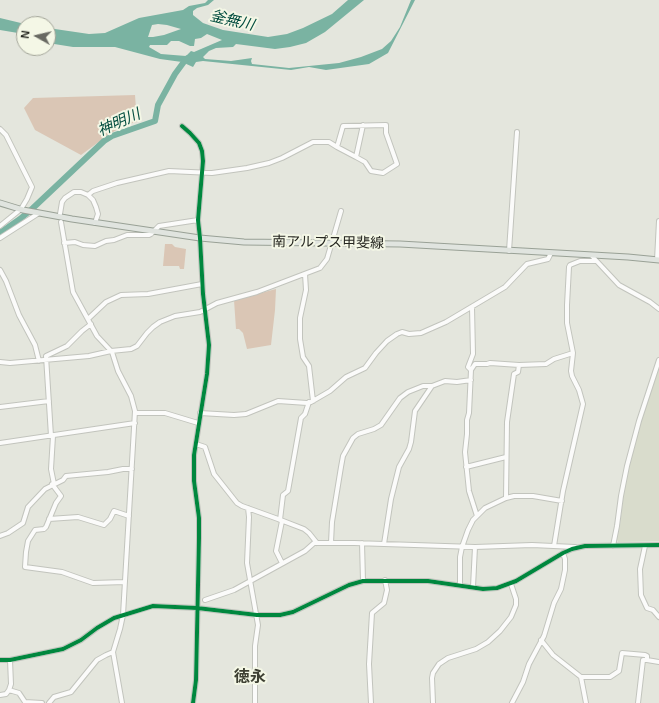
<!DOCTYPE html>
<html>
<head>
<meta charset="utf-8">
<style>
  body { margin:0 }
  #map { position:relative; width:659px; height:703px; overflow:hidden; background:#e4e6dd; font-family:Helvetica,sans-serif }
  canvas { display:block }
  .north { position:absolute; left:16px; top:16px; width:40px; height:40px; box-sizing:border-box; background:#f4f7e6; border:1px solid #a1a397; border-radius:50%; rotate:278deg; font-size:11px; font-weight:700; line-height:16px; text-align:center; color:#252620 }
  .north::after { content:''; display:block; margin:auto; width:14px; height:18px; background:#686962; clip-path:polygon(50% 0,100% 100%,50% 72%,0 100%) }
</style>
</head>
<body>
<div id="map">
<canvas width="659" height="703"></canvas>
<div class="north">N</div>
</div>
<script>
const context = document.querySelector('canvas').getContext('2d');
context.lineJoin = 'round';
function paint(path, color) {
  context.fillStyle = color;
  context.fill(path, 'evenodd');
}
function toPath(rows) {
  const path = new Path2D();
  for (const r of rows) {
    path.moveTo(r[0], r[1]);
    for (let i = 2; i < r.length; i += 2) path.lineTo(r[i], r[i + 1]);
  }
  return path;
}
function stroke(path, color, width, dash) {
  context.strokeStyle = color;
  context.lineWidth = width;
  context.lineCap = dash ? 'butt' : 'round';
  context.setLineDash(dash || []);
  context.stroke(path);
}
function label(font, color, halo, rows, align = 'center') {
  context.font = font + ' Helvetica,"Noto Sans JP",sans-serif';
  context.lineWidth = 4;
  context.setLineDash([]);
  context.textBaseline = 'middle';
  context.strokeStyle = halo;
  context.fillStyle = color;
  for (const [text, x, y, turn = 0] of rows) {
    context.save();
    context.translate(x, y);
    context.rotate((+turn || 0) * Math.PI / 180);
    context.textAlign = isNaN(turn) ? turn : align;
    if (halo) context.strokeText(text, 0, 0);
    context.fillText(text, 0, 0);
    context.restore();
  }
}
paint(toPath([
  [659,365,659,541,618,542,616,537,620,526,625,483,646,402]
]), '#d9dccc');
paint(toPath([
  [135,95,137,122,125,125,108,135,81,155,35,130,24,108,33,98],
  [165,244,172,244,175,247,186,249,184,269,180,269,179,266,163,266],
  [276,289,275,310,271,345,247,349,243,333,239,329,236,329,234,300]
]), '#dac6b5');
paint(toPath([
  [208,0,214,0,208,5,197,8,193,11,193,15,203,23,223,30,268,37,287,34,303,28,332,14,348,0,364,0,325,32,306,43,290,47,275,49,236,44,233,47,216,48,209,51,203,57,205,59,231,61,252,58,251,61,252,64,289,68,339,63,361,57,382,49,391,41,400,27,411,0,415,0,388,53,369,64,326,70,309,67,291,70,203,61,196,62,193,67,182,62,160,59,115,47,73,47,48,43,48,28,89,34,105,33,139,18,183,10,189,6,205,3],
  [158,24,167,25,181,29,164,35,153,37,148,37,152,25],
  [207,34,222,40,194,52,191,51,186,56,161,54,149,47,150,45,167,45,171,41,179,41,190,46,194,46,195,39,201,38],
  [0,18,25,24,24,34,0,30]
]), '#7ab3a2');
stroke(toPath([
  [0,233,20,219,33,208,104,141,112,136,155,121,158,105,175,74,186,59,188,58]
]), '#7ab3a2', 6);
const minor = toPath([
  [182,126,190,133,199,143,202,151,203,161,198,220,200,238,203,294,209,345,207,374,194,455,194,481,199,518,199,538,196,680,193,703],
  [0,129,6,135,32,187,27,199,21,209,0,226],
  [356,157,363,125],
  [88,195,93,191,117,183,169,171,212,173,247,168,269,163,282,158,313,142,329,142,337,147,356,157,365,162,371,171,383,173,397,164,386,133,386,125,343,126,337,147],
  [60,214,62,202,65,198,74,192,81,192,88,195,93,200,96,207,98,214,95,223],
  [61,222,73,292,97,336,112,352,118,371,131,396,135,411,123,615,120,629,113,652,122,703],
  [0,238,39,213],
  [64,243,75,242,83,245,95,246,106,241,114,240,127,235,149,235,151,234,159,226,198,220],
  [509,251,517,132],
  [591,255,619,285,650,302,659,309],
  [657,260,659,221],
  [0,270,6,281,19,315,35,345,39,361],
  [305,274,306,290,300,318,300,339,303,357,309,366,313,401],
  [88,319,106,302,121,295,148,294,202,284],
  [0,362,10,363,89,356,111,351,131,349,137,346,147,333,153,327,160,322,175,316,200,312,217,303,257,292,320,268,327,259,341,211],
  [471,370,468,367,473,354,472,307],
  [0,407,49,401],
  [135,413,165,413,198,423],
  [200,413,234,415,246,414,278,401,307,403,311,402,330,391,346,377,365,368,376,353,387,341,397,334,402,332,409,334,421,333,446,322,505,287,527,264,548,259,551,253],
  [51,436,46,356,67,346,82,331,91,324],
  [53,436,51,469,54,484],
  [0,443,135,423],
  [196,444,205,447,214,474,237,503,242,506,278,519,304,529,309,533,317,543],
  [466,467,506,457],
  [52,484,61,496,56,503,46,527,44,529,35,530,28,541,26,552,25,567,62,572,93,583,125,582],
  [506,498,514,496,533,496,562,501],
  [248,508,249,517,247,563,258,625,255,646,255,703],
  [477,516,469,491,465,452,467,434,467,420,469,413,471,370,475,364,487,364,490,363,519,365,546,364,554,359,573,353],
  [49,519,78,517,104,525,110,519,114,511,129,516],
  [280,520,283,495,288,491,301,418,305,414,309,402],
  [282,521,276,551,282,563],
  [0,536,8,533,23,523,28,507,45,489,63,480,66,476,108,472,123,469,132,469],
  [331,543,332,522,341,467,343,456,353,438,358,434,374,429,381,425,400,398,408,392,423,386,432,386],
  [362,543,363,581],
  [384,544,391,499,399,467,409,449,411,442,415,411,432,386,445,381,457,382,471,380],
  [554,546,563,491,583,404,579,390,572,376,571,371,573,353,567,323,567,305,569,267,570,265,580,261,596,261],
  [613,546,617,526,621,496,627,466,639,421,659,360],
  [645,546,640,569,641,595,647,608,653,610,659,617],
  [460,585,460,557,462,547,468,530,473,520,485,508,506,498,507,422,514,374,518,372,519,365],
  [473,587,475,547],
  [205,600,234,590,305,551,314,543,354,543,475,547,532,545,575,547],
  [541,640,553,655,581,677,586,703],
  [0,660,10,660,63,649,81,640,97,628,114,618,153,606,197,608,257,615,280,615,293,612,349,585,363,581,428,581,483,589,497,588,516,581,563,553,572,549,585,546,659,545],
  [581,677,610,677,619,671,622,653,645,655,647,656,647,660,659,662],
  [9,690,19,693,25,702,42,703],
  [0,695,6,694,9,690,11,684,10,660],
  [49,703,54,697,71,692,97,660,106,655,113,652],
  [371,703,369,664,372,613,384,603,387,590,385,580],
  [433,703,432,678,433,673,439,664,448,658,476,649,488,642,500,631,511,617,516,605,516,599,511,584],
  [512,703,523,682,529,664,544,636,554,603,561,589,565,570,565,559,563,553],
  [638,703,643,660,647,660]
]);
const major = toPath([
  [0,203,23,210,72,219,200,238,244,242,400,244,628,257,659,260]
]);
stroke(minor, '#c2c4bd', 6);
stroke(major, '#99a196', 7);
stroke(minor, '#fbfbfa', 4);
stroke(major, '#e0e4df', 5);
stroke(toPath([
  [182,126,190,133,199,143,202,151,203,161,198,220,200,238,203,294,209,345,207,374,194,455,194,481,199,518,199,538,196,680,193,703],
  [0,660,10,660,63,649,81,640,97,628,114,618,153,606,197,608,257,615,280,615,293,612,349,585,363,581,428,581,483,589,497,588,516,581,563,553,572,549,585,546,659,545]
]), '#00873e', 4);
label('14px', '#252620', '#f4f7e6', [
  ["南アルプス甲斐線",328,243,1]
]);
label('italic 15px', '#014c3e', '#f4f7e6', [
  ["釜無川",232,21,13],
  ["神明川",119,123,-24]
]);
label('bold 16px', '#3e4033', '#f4f7e6', [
  ["徳永",250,678]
]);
</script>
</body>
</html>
